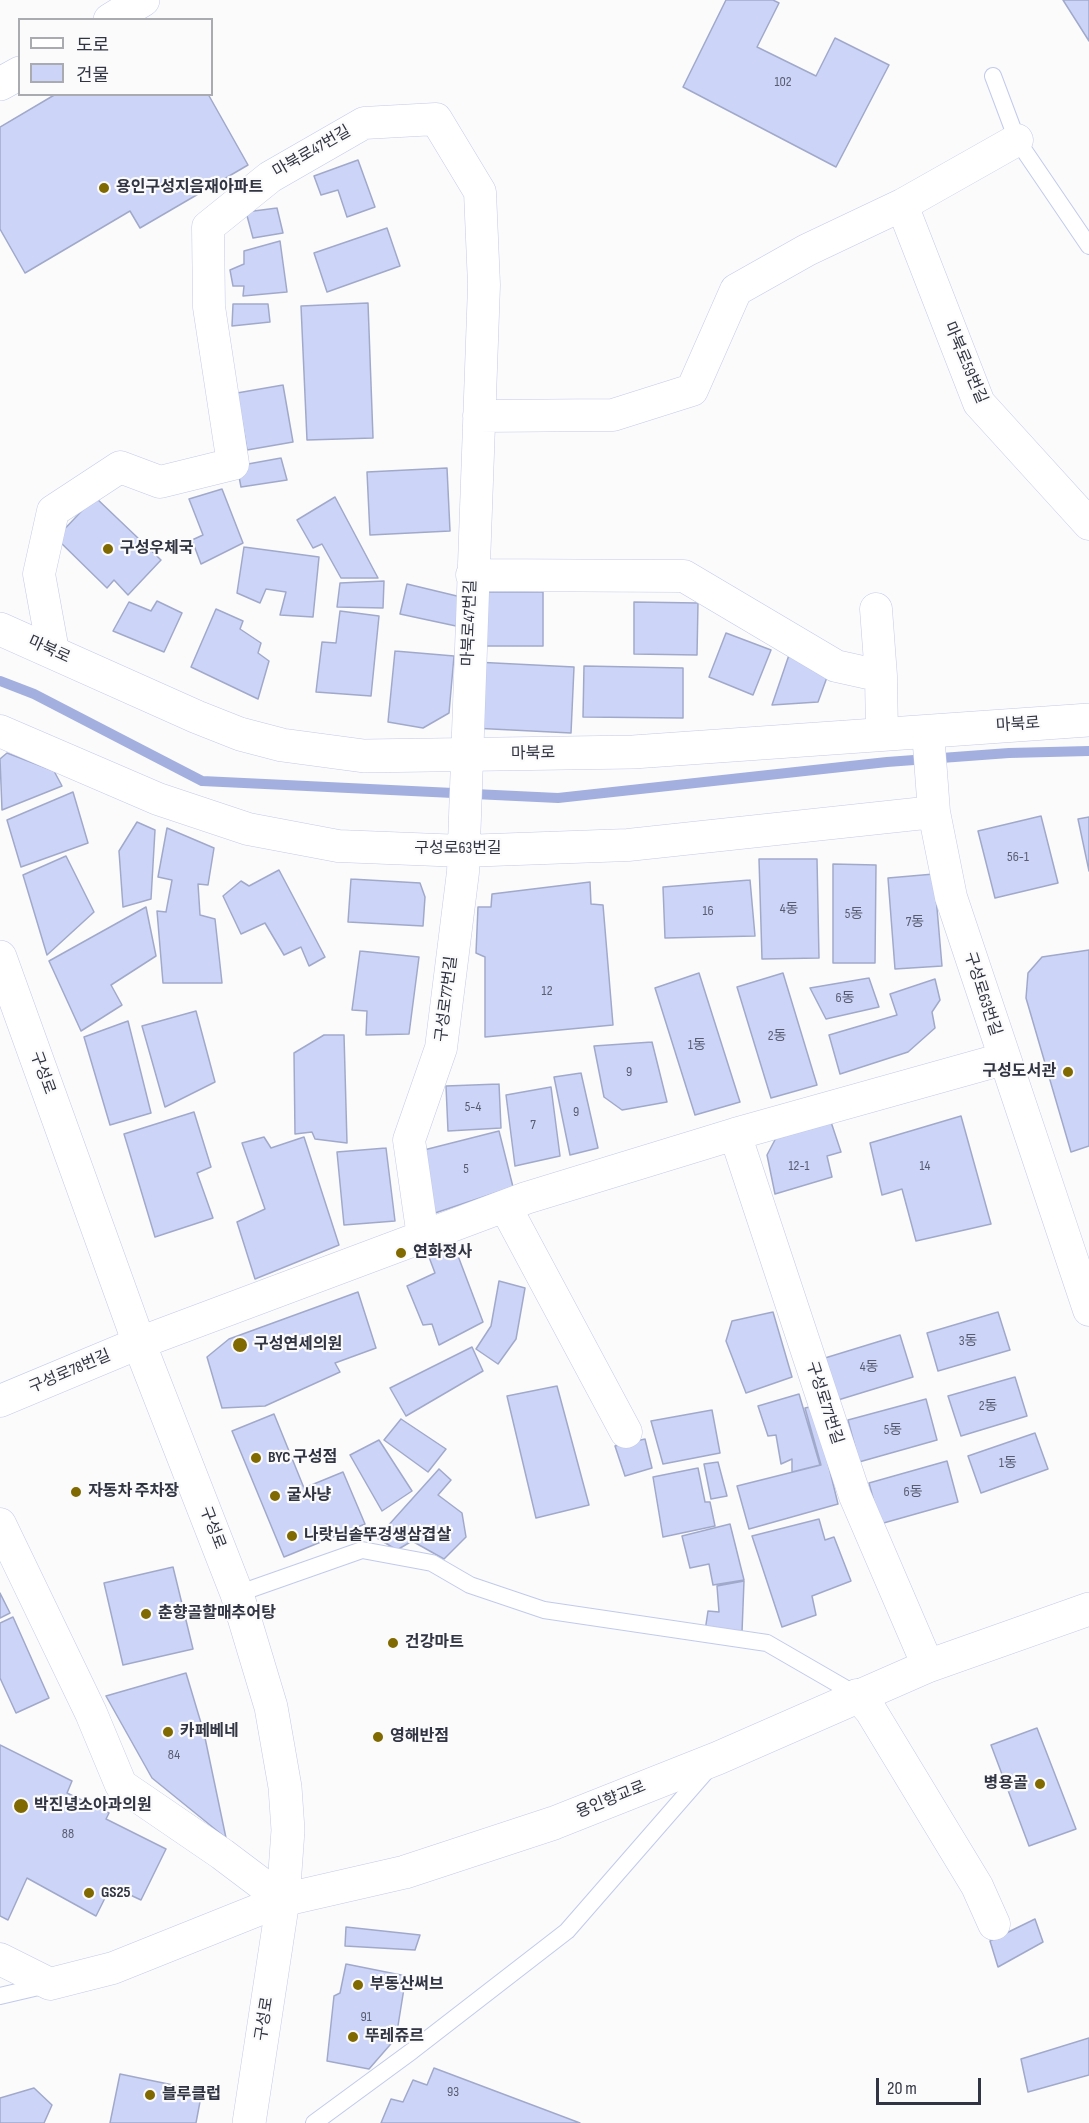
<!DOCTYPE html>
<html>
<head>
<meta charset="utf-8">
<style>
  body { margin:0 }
  #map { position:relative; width:1089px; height:2123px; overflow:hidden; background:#fbfbfb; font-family:"Sofia Sans Condensed","Noto Sans KR",sans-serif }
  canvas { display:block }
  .legend { position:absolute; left:18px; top:18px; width:195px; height:78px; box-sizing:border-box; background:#fbfbfb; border:2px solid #aaabb1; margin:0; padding:8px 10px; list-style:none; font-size:18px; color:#313442 }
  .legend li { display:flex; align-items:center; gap:12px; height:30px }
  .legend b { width:30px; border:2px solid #aaabb1 }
  .scale { position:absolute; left:876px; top:2078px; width:105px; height:27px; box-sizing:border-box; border:3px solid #313442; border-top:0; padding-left:8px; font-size:18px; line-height:21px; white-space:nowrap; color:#313442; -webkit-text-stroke:4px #fbfbfb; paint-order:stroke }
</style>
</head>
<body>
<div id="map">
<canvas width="1089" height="2123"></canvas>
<ul class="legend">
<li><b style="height:8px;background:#fff"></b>도로</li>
<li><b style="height:16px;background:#ccd5f8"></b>건물</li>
</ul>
<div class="scale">20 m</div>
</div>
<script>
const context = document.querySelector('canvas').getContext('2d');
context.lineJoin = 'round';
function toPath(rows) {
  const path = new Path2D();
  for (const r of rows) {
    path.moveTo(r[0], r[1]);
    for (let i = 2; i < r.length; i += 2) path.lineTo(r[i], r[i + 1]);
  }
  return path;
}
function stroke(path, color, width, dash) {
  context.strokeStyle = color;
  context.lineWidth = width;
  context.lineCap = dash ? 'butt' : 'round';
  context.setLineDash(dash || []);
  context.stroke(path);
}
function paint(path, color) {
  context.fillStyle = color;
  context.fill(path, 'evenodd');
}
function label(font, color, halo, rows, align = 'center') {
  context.font = font + ' "Sofia Sans Condensed","Noto Sans KR",sans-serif';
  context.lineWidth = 4.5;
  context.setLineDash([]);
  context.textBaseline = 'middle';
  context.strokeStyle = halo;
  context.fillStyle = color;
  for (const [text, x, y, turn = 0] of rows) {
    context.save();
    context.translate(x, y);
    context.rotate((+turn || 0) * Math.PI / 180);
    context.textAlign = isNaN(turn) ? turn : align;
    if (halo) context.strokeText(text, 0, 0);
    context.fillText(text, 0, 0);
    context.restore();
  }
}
stroke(toPath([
  [0,681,34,694,202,781,558,798,887,762,1009,753,1089,751]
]), '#a3afdf', 10);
const building = toPath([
  [726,0,773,0,779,3,757,47,816,76,835,38,889,65,836,167,683,87,726,0],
  [1063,0,1089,0,1089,41,1063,0],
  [56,94,208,94,248,165,140,228,130,211,25,273,0,229,0,127,56,94],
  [358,160,375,207,347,217,338,190,321,195,314,176,358,160],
  [277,208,283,233,253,238,246,212,277,208],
  [387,228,400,266,327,292,314,253,387,228],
  [280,241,287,292,243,296,244,286,233,286,230,270,244,264,244,251,280,241],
  [368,303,373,438,307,440,301,306,368,303],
  [233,304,268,304,270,322,232,326,233,304],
  [283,385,293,442,247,450,237,393,283,385],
  [281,458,287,480,241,487,237,466,281,458],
  [447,468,450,531,370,535,367,472,447,468],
  [222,489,243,543,201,564,192,540,203,535,189,499,222,489],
  [95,497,161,560,128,595,114,580,107,588,56,538,95,497],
  [335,497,378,578,341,578,322,544,313,548,297,520,335,497],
  [244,547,319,557,313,617,280,615,286,592,266,589,260,603,237,593,244,547],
  [384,581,383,608,337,607,340,583,384,581],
  [407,584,461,597,456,626,400,614,407,584],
  [481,592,543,592,543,646,481,646,481,592],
  [157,601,182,613,164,652,113,631,129,602,151,611,157,601],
  [634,602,698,603,697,655,634,654,634,602],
  [216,609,243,621,240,629,261,643,258,653,269,661,258,699,191,667,216,609],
  [340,611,379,616,371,696,316,692,322,642,336,643,340,611],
  [726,633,771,650,753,695,709,677,726,633],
  [395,651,454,656,449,713,423,728,388,722,395,651],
  [789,655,830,669,818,702,772,705,789,655],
  [475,662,574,667,571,733,472,728,475,662],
  [584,666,683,668,683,718,583,717,584,666],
  [7,753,54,771,62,786,2,810,0,759,7,753],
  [73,792,88,843,21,867,7,820,73,792],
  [1041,816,1058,883,995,898,978,831,1041,816],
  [1089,817,1089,871,1078,819,1089,817],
  [137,822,155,830,151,899,123,907,119,851,137,822],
  [167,828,214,848,208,885,198,884,200,915,215,919,222,983,163,983,157,911,166,912,172,880,158,877,167,828],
  [66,856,94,912,47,955,23,875,66,856],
  [759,859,817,859,819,958,762,959,759,859],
  [833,864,876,865,875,963,833,963,833,864],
  [279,870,325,957,309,966,301,947,284,955,265,923,241,934,223,896,241,881,249,886,279,870],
  [934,874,942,966,895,969,888,878,934,874],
  [351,879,420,883,425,897,423,926,348,922,351,879],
  [750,880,755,936,665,938,663,887,750,880],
  [590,882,591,904,603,905,613,1025,485,1037,485,957,476,953,478,907,491,907,492,894,590,882],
  [146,907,156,956,111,985,122,1005,81,1031,49,961,146,907],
  [1089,950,1089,1146,1071,1152,1026,998,1028,973,1042,957,1089,950],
  [360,951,419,957,409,1034,366,1035,367,1011,352,1010,360,951],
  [699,973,740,1102,695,1115,655,988,699,973],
  [783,973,817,1085,771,1098,737,987,783,973],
  [869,978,879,1007,826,1019,810,988,869,978],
  [935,979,940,1000,932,1012,935,1028,908,1052,840,1074,829,1035,897,1015,890,994,935,979],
  [196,1011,215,1082,165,1107,142,1026,196,1011],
  [128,1021,151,1113,110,1125,84,1037,128,1021],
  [324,1035,344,1035,347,1143,315,1139,312,1132,295,1134,294,1053,324,1035],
  [652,1042,667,1102,622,1110,604,1097,594,1046,652,1042],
  [581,1073,598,1148,570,1155,554,1077,581,1073],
  [499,1084,501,1128,448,1131,446,1086,499,1084],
  [551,1087,560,1156,515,1166,506,1095,551,1087],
  [194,1112,211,1167,197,1173,213,1218,155,1237,124,1134,194,1112],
  [961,1116,991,1224,916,1241,902,1189,882,1195,870,1143,961,1116],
  [830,1119,841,1152,827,1156,832,1177,775,1194,767,1155,777,1136,830,1119],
  [499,1131,513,1187,435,1213,420,1151,499,1131],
  [264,1137,271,1148,304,1137,339,1245,255,1279,237,1222,265,1209,242,1143,264,1137],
  [386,1148,395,1221,344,1225,337,1152,386,1148],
  [452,1240,483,1322,439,1345,432,1324,423,1325,407,1286,435,1273,426,1249,452,1240],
  [499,1281,525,1288,516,1339,498,1364,476,1349,491,1326,499,1281],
  [358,1292,376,1348,335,1363,340,1372,265,1406,222,1408,207,1357,229,1339,358,1292],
  [773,1312,792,1377,746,1393,726,1341,732,1321,773,1312],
  [998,1312,1010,1350,938,1371,927,1333,998,1312],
  [900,1335,913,1377,838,1400,825,1358,900,1335],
  [472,1347,483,1371,406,1416,390,1388,472,1347],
  [1015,1377,1027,1416,961,1436,948,1396,1015,1377],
  [557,1386,589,1505,536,1518,507,1396,557,1386],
  [799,1394,820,1465,792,1472,792,1459,781,1464,776,1435,768,1436,758,1406,799,1394],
  [926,1399,937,1440,859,1462,848,1420,926,1399],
  [814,1406,838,1504,749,1529,737,1486,821,1465,805,1408,814,1406],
  [712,1410,720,1453,663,1464,651,1421,712,1410],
  [274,1414,304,1488,343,1472,365,1524,284,1557,232,1431,274,1414],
  [401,1419,446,1449,428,1472,384,1440,401,1419],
  [1035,1433,1048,1469,981,1493,968,1456,1035,1433],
  [645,1439,652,1468,625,1476,615,1446,645,1439],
  [379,1440,412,1491,382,1511,350,1455,379,1440],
  [947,1461,958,1502,880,1524,869,1483,947,1461],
  [718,1462,727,1496,711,1499,704,1464,718,1462],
  [698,1468,705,1502,710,1502,715,1526,663,1537,653,1477,698,1468],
  [439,1469,451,1480,438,1495,462,1513,466,1537,444,1559,412,1541,397,1550,377,1538,439,1469],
  [819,1519,825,1540,834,1537,851,1581,812,1596,816,1615,782,1627,752,1536,819,1519],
  [730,1524,744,1580,713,1585,709,1564,690,1568,682,1536,730,1524],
  [173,1567,193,1649,123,1665,104,1583,173,1567],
  [744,1581,742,1632,705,1631,708,1611,719,1612,717,1586,744,1581],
  [0,1593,10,1613,0,1618,0,1593],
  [13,1617,49,1698,16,1713,0,1678,0,1623,13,1617],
  [186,1673,204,1733,226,1838,152,1778,106,1696,186,1673],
  [1037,1728,1076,1829,1029,1846,991,1745,1037,1728],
  [0,1745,72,1781,67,1793,109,1813,106,1819,166,1849,141,1900,111,1886,96,1916,27,1878,8,1920,0,1916,0,1745],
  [1035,1919,1043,1942,998,1967,990,1941,1035,1919],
  [346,1927,420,1935,415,1950,345,1946,346,1927],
  [346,1964,406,1976,396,2038,369,2069,327,2061,334,1996,340,1993,346,1964],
  [1089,2038,1089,2075,1028,2092,1021,2059,1089,2038],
  [434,2068,580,2123,381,2123,391,2099,403,2102,413,2080,427,2085,434,2068],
  [120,2074,202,2091,196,2123,110,2123,120,2074],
  [34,2088,52,2105,44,2123,0,2123,0,2098,34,2088]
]);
paint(building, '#ccd5f8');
stroke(building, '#a1a9cb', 1.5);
const service = toPath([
  [993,76,1017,140,1089,246],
  [237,1594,362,1550,432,1563,470,1585,544,1610,767,1643,857,1695],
  [0,1996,47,1985],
  [314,2123,412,2051,567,1931,709,1768]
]);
const minor = toPath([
  [902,205,979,403,1089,524],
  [479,416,613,415,692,390,736,290,807,250,902,205,1017,140],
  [472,575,684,576,836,666,881,676,882,734],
  [876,609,881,676],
  [53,651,39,574,53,511,120,467,160,482,233,464,209,307,208,227,270,177,364,123,436,119,480,192,484,285,463,872,441,1048,409,1140,423,1237],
  [0,731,158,799,248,829,338,846,463,851,628,845,934,812],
  [928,732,934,812,951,897,1089,1310],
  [735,1134,855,1496,928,1666],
  [505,1206,626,1432],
  [0,1401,139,1343,526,1198,735,1134,1003,1059],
  [0,1524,91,1713,121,1785,222,1854,283,1900],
  [857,1695,871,1711,977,1886,994,1924],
  [0,1959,50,1984,113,1968,283,1900]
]);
const tertiary = toPath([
  [110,20,143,0],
  [0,84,20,73],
  [0,629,197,717,240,734,282,745,364,756,633,752,1089,720],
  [283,1900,405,1872,554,1823,718,1758,928,1666,1089,1609]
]);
const secondary = toPath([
  [0,957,139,1343,237,1594,271,1707,285,1787,288,1830,283,1900,249,2123]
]);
stroke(service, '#c1caec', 18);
stroke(minor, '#c1caec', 33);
stroke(tertiary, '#c1caec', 34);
stroke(secondary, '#c1caec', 34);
stroke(service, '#fff', 16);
stroke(minor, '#fff', 32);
stroke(tertiary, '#fff', 33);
stroke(secondary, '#fff', 33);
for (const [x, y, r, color] of [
  [104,188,6,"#806900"],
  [108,549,6,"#806900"],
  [1068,1072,6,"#806900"],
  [401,1253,6,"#806900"],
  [240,1345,8,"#806900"],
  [256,1458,6,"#806900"],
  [76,1492,6,"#806900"],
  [275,1496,6,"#806900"],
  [292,1536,6,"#806900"],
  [146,1614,6,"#806900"],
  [393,1643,6,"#806900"],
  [168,1732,6,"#806900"],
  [378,1737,6,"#806900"],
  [1040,1784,6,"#806900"],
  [21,1806,8,"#806900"],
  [89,1893,6,"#806900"],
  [358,1985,6,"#806900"],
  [353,2037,6,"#806900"],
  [150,2095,6,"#806900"]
]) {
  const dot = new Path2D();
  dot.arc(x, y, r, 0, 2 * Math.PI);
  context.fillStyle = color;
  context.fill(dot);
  stroke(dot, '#fbfbfb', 2);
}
label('14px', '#585c70', null, [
  ["102",783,82],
  ["56-1",1018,857],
  ["4동",789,909],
  ["16",708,911],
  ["5동",854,914],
  ["7동",915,922],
  ["12",547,991],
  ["6동",845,998],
  ["2동",777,1036],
  ["1동",697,1045],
  ["9",629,1072],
  ["5-4",473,1107],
  ["9",576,1112],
  ["7",533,1125],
  ["12-1",799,1166],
  ["14",925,1166],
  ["5",466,1169],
  ["3동",968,1341],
  ["4동",869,1367],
  ["2동",988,1406],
  ["5동",893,1430],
  ["1동",1008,1463],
  ["6동",913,1492],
  ["84",174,1755],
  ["88",68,1834],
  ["91",366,2017],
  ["93",453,2092]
]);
label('16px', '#313442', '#fbfbfb', [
  ["마북로47번길",312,152,-30],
  ["마북로59번길",965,363,67],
  ["마북로47번길",470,623,-88],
  ["마북로",49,650,24],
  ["마북로",1018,725,-4],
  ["마북로",533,754,-1],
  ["구성로63번길",458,849],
  ["구성로63번길",982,994,72],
  ["구성로77번길",447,999,-83],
  ["구성로",42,1073,70],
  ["구성로78번길",70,1372,-23],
  ["구성로77번길",824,1403,72],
  ["구성로",212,1528,69],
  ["용인향교로",611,1800,-22],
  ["구성로",265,2019,-81]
]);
label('bold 16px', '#313442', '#fbfbfb', [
  ["용인구성지음재아파트",116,188],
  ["구성우체국",120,549],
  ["구성도서관",1056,1072,"right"],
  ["연화정사",413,1253],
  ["구성연세의원",254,1345],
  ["BYC 구성점",268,1458],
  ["자동차 주차장",88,1492],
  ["굴사냥",287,1496],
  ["나랏님솥뚜겅생삼겹살",304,1536],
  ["춘향골할매추어탕",158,1614],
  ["건강마트",405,1643],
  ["카페베네",180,1732],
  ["영해반점",390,1737],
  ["병용골",1028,1784,"right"],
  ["박진녕소아과의원",34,1806],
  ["GS25",101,1893],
  ["부동산써브",370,1985],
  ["뚜레쥬르",365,2037],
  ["블루클럽",162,2095]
], 'left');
</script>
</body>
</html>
